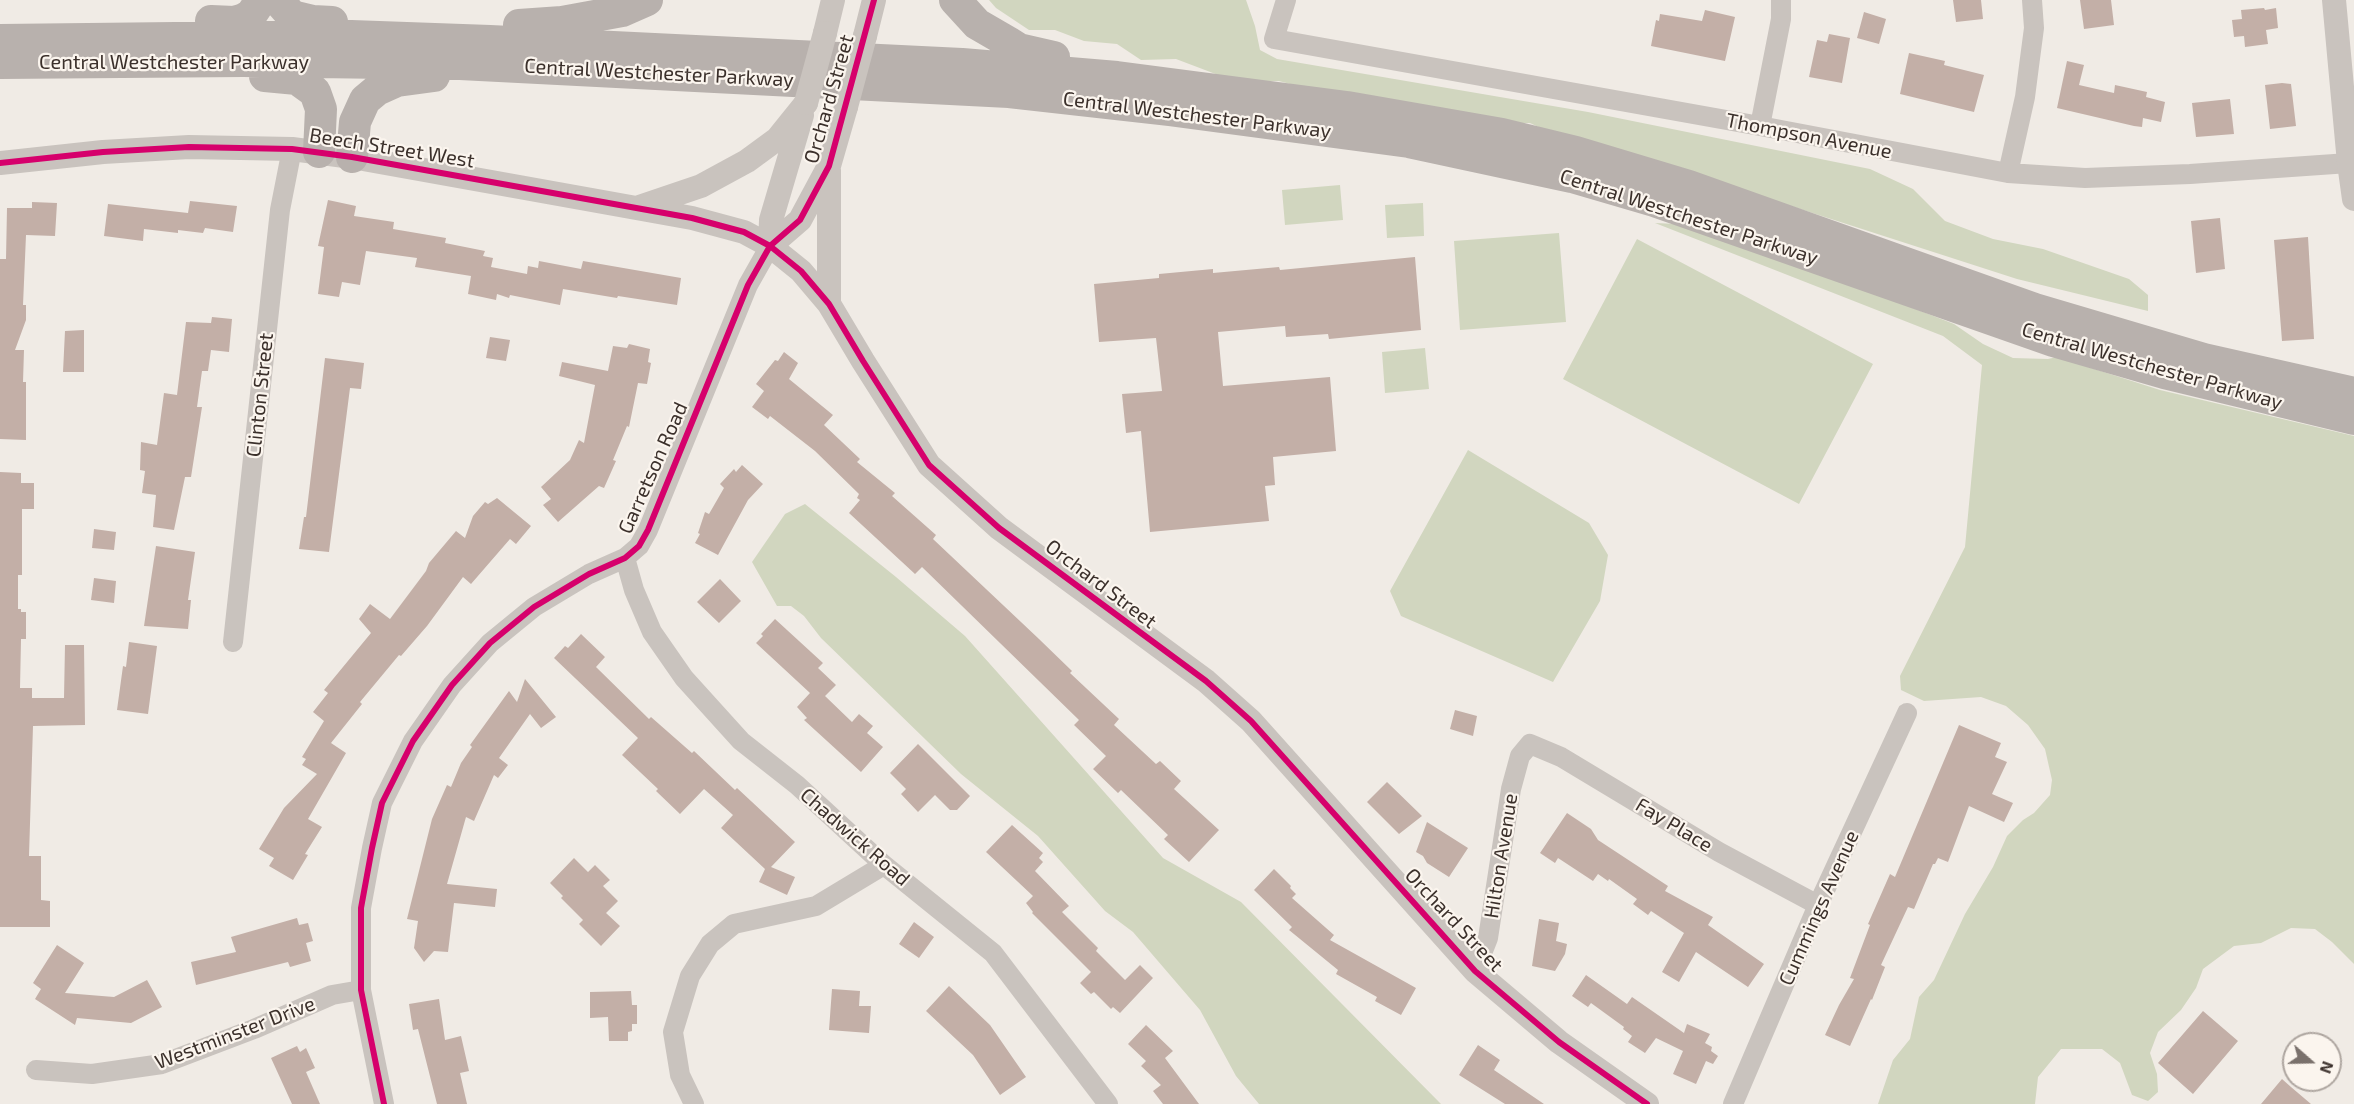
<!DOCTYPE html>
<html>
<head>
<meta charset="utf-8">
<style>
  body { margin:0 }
  #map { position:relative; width:2354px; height:1104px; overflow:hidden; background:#f0ebe5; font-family:"Exo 2",sans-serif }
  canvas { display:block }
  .north { position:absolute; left:2282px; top:1032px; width:60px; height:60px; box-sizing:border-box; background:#fbf5ee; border:2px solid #aea6a0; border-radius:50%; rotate:110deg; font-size:16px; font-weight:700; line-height:24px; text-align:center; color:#3b302b }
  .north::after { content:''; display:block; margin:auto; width:21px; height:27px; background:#7a716c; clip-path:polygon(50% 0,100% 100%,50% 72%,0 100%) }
</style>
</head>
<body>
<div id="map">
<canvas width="2354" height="1104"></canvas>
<div class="north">N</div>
</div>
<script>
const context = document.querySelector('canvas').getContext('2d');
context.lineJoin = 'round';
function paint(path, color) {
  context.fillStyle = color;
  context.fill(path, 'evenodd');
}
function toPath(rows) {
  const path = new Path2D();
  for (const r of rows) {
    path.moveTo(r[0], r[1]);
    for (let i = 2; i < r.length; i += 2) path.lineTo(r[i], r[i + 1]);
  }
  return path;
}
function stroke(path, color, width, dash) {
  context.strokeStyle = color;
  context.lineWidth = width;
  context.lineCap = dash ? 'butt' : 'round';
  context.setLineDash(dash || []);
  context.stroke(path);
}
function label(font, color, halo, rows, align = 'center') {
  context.font = font + ' "Exo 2",sans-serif';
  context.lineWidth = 4.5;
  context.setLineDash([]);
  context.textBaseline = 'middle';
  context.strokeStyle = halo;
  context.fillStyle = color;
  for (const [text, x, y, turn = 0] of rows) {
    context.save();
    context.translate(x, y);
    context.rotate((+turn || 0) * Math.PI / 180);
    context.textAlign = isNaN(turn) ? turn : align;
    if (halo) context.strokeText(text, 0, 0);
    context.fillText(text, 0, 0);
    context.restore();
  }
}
paint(toPath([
  [989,0,1246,0,1255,26,1260,50,1277,59,1588,112,1870,169,1913,189,1945,221,1993,239,2043,249,2129,279,2148,295,2148,311,2017,279,1580,138,1553,134,1530,123,1481,123,1328,94,1279,81,1234,81,1176,59,1141,60,1117,44,1084,41,1055,30,1029,30,996,8],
  [1340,185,1343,220,1285,225,1282,190],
  [1423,203,1424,236,1387,238,1385,205],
  [1655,223,1700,225,1954,324,1983,344,2013,358,2048,359,2057,357,2160,390,2354,436,2354,964,2332,942,2315,929,2291,928,2261,943,2234,946,2203,969,2196,988,2181,1010,2158,1032,2150,1053,2157,1074,2158,1092,2148,1101,2132,1095,2120,1063,2102,1049,2061,1049,2038,1077,2035,1104,1878,1104,1893,1060,1910,1039,1919,997,1934,980,1965,914,1993,867,2007,836,2023,820,2034,813,2050,795,2052,780,2045,749,2028,725,2006,706,1981,697,1924,701,1901,690,1900,676,1965,547,1982,365,1943,336],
  [1559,233,1566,322,1460,330,1454,241],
  [1637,239,1873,364,1799,504,1563,379],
  [1425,348,1429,389,1385,393,1382,352],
  [1468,450,1589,523,1608,555,1600,601,1553,682,1401,616,1390,591],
  [805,504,896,577,965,636,1163,858,1241,902,1441,1104,1259,1104,1236,1076,1200,1010,1133,932,1105,911,1038,836,961,774,821,638,804,616,791,606,777,606,752,562,785,514]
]), '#d1d6bf');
paint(toPath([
  [1953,0,1981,0,1983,19,1956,22],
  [2080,0,2111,0,2114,25,2084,29],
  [2264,8,2265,10,2276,8,2278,28,2266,30,2268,44,2245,47,2244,36,2234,37,2232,20,2242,19,2241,10],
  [1705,10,1735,17,1725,61,1651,46,1656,20,1659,21,1660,14,1702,21],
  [1864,12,1886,19,1879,44,1857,38],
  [1829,34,1850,38,1842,83,1809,77,1817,40,1827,42],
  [1909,53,1945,61,1944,65,1984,75,1974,112,1900,94],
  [2067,61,2084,65,2079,85,2114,93,2115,85,2147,92,2146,97,2165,102,2161,122,2143,118,2142,127,2134,126,2057,108],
  [2282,83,2291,84,2296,126,2270,129,2265,85],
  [2230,99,2234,134,2196,137,2192,103],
  [328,200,356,206,354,216,394,222,393,229,446,238,445,243,485,251,483,256,493,258,491,267,527,274,528,266,538,268,539,261,581,269,583,261,681,278,677,305,618,296,617,298,563,289,560,305,510,295,509,298,497,294,496,300,468,294,471,276,415,267,417,258,366,251,360,285,342,282,339,297,318,294,324,247,318,246],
  [190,201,237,206,233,232,205,228,203,233,178,230,178,233,144,229,143,241,104,236,108,204,188,213],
  [32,202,57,203,55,236,26,235,23,305,26,305,26,320,15,350,24,350,23,382,26,382,26,440,0,439,0,259,6,259,7,208,32,208],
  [2220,218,2225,269,2196,273,2191,221],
  [2308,237,2314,339,2282,341,2274,240],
  [1415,257,1421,330,1329,339,1328,334,1286,337,1285,326,1218,332,1223,386,1330,377,1336,451,1273,457,1275,485,1265,486,1269,521,1150,532,1141,431,1126,433,1122,394,1162,391,1156,338,1099,342,1094,284,1159,278,1159,274,1213,269,1213,273,1279,267,1280,270],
  [212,317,232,319,229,352,211,350,208,371,202,371,197,407,202,407,191,477,185,477,174,530,153,527,156,495,142,493,145,471,140,470,141,442,157,445,164,393,177,395,186,322,211,323],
  [84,330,84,372,63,372,65,331],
  [490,337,510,340,506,361,486,358],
  [629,344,650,349,648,362,651,363,647,384,638,383,629,427,627,426,613,460,616,461,604,488,599,486,558,522,543,505,551,499,541,487,570,460,579,440,584,443,595,385,559,376,562,362,608,371,613,346,627,348],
  [784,352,798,363,789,379,833,415,824,425,860,459,857,462,895,493,892,496,936,535,933,539,1039,639,1072,671,1070,673,1119,719,1114,725,1156,764,1160,761,1181,781,1174,789,1219,830,1189,862,1164,839,1168,835,1121,790,1118,793,1093,769,1106,756,1074,725,1079,720,922,567,915,574,849,513,860,500,857,498,859,494,815,451,770,416,768,419,752,407,764,391,756,384,775,360,778,361],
  [325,358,364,363,361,389,350,388,329,552,299,549,304,517,306,517],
  [742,465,763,484,748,500,718,555,695,543,700,534,698,533,705,512,709,514,724,488,720,484,734,469,736,472],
  [0,472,21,473,21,483,34,483,34,509,22,509,22,575,18,575,18,609,21,609,21,612,26,612,26,639,21,639,20,688,32,688,32,698,64,698,65,645,84,645,85,725,33,726,29,856,41,856,41,900,50,901,50,927,0,927],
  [497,498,531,526,516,544,510,539,471,584,463,577,427,626,401,656,399,655,360,702,362,704,331,743,346,753,308,819,322,827,305,854,308,855,293,880,269,866,274,858,259,849,284,808,317,774,302,765,306,759,302,757,324,721,313,712,328,693,324,690,371,633,359,619,370,604,390,619,426,571,429,563,456,531,465,538,473,516,485,502,488,504],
  [94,529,116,532,114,550,92,548],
  [156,546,195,552,188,600,191,600,188,629,144,626],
  [94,578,116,581,114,603,91,600],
  [720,579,741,601,719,623,697,602],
  [775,619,823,663,818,668,836,685,825,696,852,722,859,714,873,726,867,733,883,747,861,772,804,720,807,718,797,707,810,693,756,643,763,636,761,634],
  [581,634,605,657,596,667,649,719,651,717,692,753,694,751,735,790,737,788,795,842,771,867,795,877,787,895,759,882,765,869,721,828,733,815,704,789,680,814,656,791,658,789,622,755,638,738,554,658,565,646,568,648],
  [129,642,157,646,148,714,117,710,123,666,126,667],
  [525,679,556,717,541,728,530,714,499,758,508,765,498,778,494,775,474,821,466,817,447,884,497,889,495,907,454,903,448,952,434,951,424,962,414,948,418,921,407,919,432,819,447,785,451,787,461,763,472,747,470,745,509,691,517,702],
  [1455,710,1477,716,1473,736,1450,729],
  [1959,725,2001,743,1995,757,2007,762,1992,794,2013,803,2004,822,1969,806,1948,862,1938,858,1935,864,1933,864,1914,909,1908,907,1881,965,1885,967,1872,1000,1871,999,1850,1046,1825,1035,1839,1005,1854,979,1850,978,1870,925,1868,924,1890,874,1895,877],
  [918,744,970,796,957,810,950,810,935,795,918,812,901,794,906,789,890,773],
  [1387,782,1422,816,1399,834,1367,802],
  [1567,813,1591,829,1598,840,1668,886,1665,891,1713,917,1708,925,1764,964,1748,987,1696,952,1679,982,1662,972,1684,933,1651,911,1648,915,1633,904,1637,899,1609,879,1608,881,1598,874,1593,881,1558,858,1555,863,1540,853],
  [1427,822,1468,848,1449,877,1427,863,1423,856,1416,852],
  [1012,825,1043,853,1039,858,1043,862,1035,871,1069,906,1062,912,1098,948,1096,951,1125,980,1140,965,1153,978,1120,1013,1113,1007,1111,1009,1094,992,1091,994,1080,983,1091,972,1032,913,1033,912,1026,903,1033,896,986,852],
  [574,858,588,872,595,865,610,880,603,886,618,901,606,913,620,926,601,946,579,924,583,920,561,898,563,896,550,883],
  [1274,869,1291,886,1290,888,1296,894,1292,898,1334,935,1330,940,1416,988,1401,1015,1375,1001,1377,997,1336,974,1338,970,1289,930,1292,927,1254,890],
  [297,918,299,925,308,923,313,941,306,943,311,961,290,967,288,962,196,985,191,962,236,952,231,937],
  [1539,919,1559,923,1556,941,1567,944,1565,954,1555,971,1532,966],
  [914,922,934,937,919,958,899,944],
  [57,945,84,963,65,993,114,997,147,980,162,1007,131,1023,77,1018,75,1025,35,999,41,989,33,983],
  [1586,975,1627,1004,1632,997,1684,1033,1687,1024,1710,1034,1705,1043,1712,1047,1711,1051,1718,1056,1713,1064,1706,1061,1696,1084,1673,1074,1683,1051,1656,1038,1645,1053,1628,1042,1632,1036,1623,1029,1624,1027,1591,1003,1588,1007,1572,996],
  [949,986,990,1025,1026,1077,1000,1095,973,1055,926,1011],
  [832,989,860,991,859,1006,871,1006,869,1033,829,1030],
  [631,991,632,1005,637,1005,637,1024,632,1024,632,1031,628,1032,628,1041,609,1041,608,1017,590,1018,590,992],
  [439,999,445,1040,461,1036,469,1071,460,1073,467,1104,437,1104,418,1029,413,1030,409,1004],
  [2203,1011,2238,1041,2193,1094,2158,1063],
  [1146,1025,1173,1051,1165,1058,1199,1104,1163,1104,1153,1091,1161,1085,1141,1066,1146,1061,1128,1044],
  [1478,1045,1500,1060,1494,1070,1544,1104,1505,1104,1459,1075],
  [297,1046,300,1052,306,1048,315,1068,306,1072,320,1104,292,1104,271,1058],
  [2282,1079,2291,1087,2311,1104,2261,1104]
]), '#c3afa7');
stroke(toPath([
  [1286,0,1274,39,1760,126,2008,173,2085,178,2190,174,2349,163],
  [1760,126,1781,19,1781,0],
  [2008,173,2025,97,2029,66,2034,28,2032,0],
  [625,558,634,590,652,632,684,678,741,741,797,785,884,865,993,953,1108,1104],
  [233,642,280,210,292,149],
  [1475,971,1488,938,1511,789,1520,756,1530,744,1561,757,1719,852,1818,905],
  [36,1070,92,1074,162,1064,254,1029,332,995,361,990],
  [384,1104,361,990,361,908,372,848,382,803,413,741,452,685,490,643,534,607,589,574,625,558,639,546,648,530,748,285,770,246],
  [694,1104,680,1075,673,1032,690,976,710,944,734,924,816,906,884,865],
  [1733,1104,1818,905,1907,713]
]), '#c9c3be', 20);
stroke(toPath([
  [2334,0,2349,163,2354,199],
  [825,33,833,0],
  [865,36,874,0],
  [0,163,103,152,189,147,292,149,352,157,692,218,744,232,770,246,801,271,829,304,863,361,929,465,999,528,1206,681,1251,721,1475,971,1559,1042,1647,1104],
  [639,207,701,186,747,161,777,139,806,103],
  [770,246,800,220,829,166,846,107],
  [770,246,771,220,802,115],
  [829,304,829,171]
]), '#c9c3be', 24);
stroke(toPath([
  [278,0,292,16,313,21,332,22],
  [955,0,977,24,1008,42,1019,49,1054,57],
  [211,21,234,22,244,19,251,15,261,0],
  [519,25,562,22,622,11,647,0],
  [0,40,351,36,490,41,962,64,1117,77,1347,107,1502,134,1576,152,1689,186,2035,309,2204,359,2354,393],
  [0,63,243,61,460,64,1009,92,1170,110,1409,142,1572,177,1654,201,2053,341,2164,373,2354,419],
  [265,76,297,79,315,92,321,109,319,152],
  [352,157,355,122,365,100,377,90,397,81,434,76]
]), '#b8b1ad', 32);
stroke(toPath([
  [806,103,825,33],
  [846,107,865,36]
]), '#c9c3be', 24);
stroke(toPath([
  [0,163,103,152,189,147,292,149,352,157,692,218,744,232,770,246,801,271,829,304,863,361,929,465,999,528,1206,681,1251,721,1475,971,1559,1042,1647,1104],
  [384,1104,361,990,361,908,372,848,382,803,413,741,452,685,490,643,534,607,589,574,625,558,639,546,648,530,748,285,770,246,800,220,829,166,874,0]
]), '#d6006c', 6);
label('20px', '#3b302b', '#fbf5ee', [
  ["Central Westchester Parkway",174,62],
  ["Central Westchester Parkway",659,73,3],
  ["Orchard Street",829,99,-74],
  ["Central Westchester Parkway",1197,115,7],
  ["Thompson Avenue",1809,136,11],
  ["Beech Street West",392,148,9],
  ["Central Westchester Parkway",1689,217,18],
  ["Central Westchester Parkway",2152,366,16],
  ["Clinton Street",260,395,-84],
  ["Garretson Road",653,468,-66],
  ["Orchard Street",1101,584,37],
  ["Fay Place",1674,825,31],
  ["Chadwick Road",855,837,41],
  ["Hilton Avenue",1501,856,-81],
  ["Cummings Avenue",1819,908,-66],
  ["Orchard Street",1454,920,47],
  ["Westminster Drive",235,1033,-21]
]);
</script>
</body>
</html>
